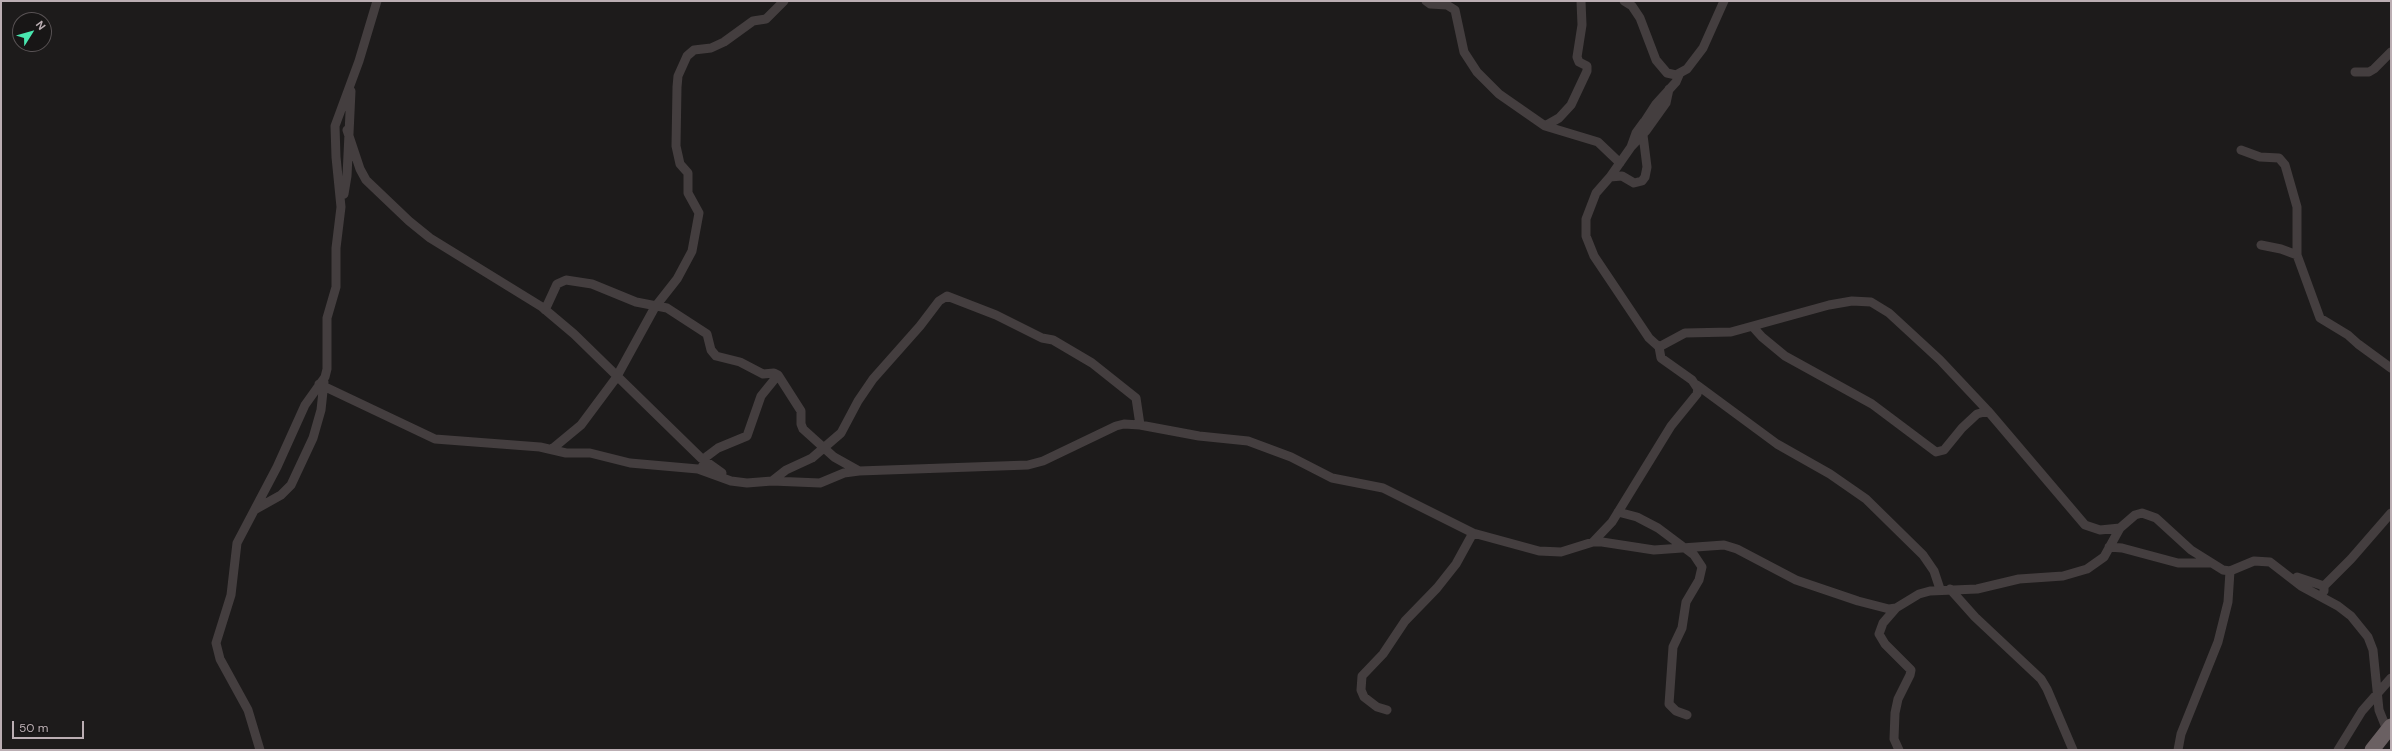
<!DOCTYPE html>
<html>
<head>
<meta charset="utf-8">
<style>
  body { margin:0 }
  #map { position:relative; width:2392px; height:751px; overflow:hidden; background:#1d1b1b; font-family:"DM Sans",sans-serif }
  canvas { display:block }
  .frame { position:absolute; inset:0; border:2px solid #bbaeb3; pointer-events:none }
  .north { position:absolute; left:12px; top:12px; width:40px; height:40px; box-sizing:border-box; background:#181616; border:1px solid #595355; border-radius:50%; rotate:53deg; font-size:11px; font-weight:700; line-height:16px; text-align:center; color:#bbaeb3 }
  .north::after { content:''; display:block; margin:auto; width:14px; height:18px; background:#49e6af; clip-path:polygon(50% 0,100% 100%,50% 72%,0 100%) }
  .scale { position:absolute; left:12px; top:721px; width:72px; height:18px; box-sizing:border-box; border:2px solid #bbaeb3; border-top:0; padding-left:5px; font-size:12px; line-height:14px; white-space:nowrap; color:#bbaeb3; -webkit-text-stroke:3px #181616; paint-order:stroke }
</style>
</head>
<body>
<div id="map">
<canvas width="2392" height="751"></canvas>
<div class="frame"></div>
<div class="north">N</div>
<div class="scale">50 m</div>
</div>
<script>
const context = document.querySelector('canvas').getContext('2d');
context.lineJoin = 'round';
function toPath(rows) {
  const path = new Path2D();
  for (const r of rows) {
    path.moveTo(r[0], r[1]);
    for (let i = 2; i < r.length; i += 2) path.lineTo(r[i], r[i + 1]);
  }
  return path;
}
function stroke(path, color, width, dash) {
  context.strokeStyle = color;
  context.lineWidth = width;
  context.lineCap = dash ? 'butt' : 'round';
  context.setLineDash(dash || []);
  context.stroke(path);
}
stroke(toPath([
  [1426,1,1430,4,1447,5,1455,10,1464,52,1477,72,1499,94,1545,126,1598,142,1620,163],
  [1624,1,1632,6,1640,18,1656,60,1667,73,1676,75,1687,69,1703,48,1724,1],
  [2355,72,2369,72,2374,69,2391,52],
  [1679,75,1676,82,1656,104,1645,121,1643,135,1647,167,1645,177,1642,181,1634,183,1622,176,1610,177,1596,193,1586,219,1586,236,1594,256,1649,338,1659,347,1685,333,1731,332,1829,305,1852,301,1871,302,1889,313,1940,360,1988,411],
  [1545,126,1559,118,1571,105,1587,71,1587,66,1579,62,1577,57,1582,25,1581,1],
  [347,130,360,169,366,180,409,221,430,238,542,307,574,334,701,458,722,473],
  [1631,147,1646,131,1666,103,1669,89],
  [2241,150,2260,157,2279,158,2285,165,2297,207,2297,255],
  [1610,177,1631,147,1636,133,1644,122],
  [344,194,347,176,351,91],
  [2261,245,2281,249,2297,255,2320,318,2348,335,2358,344,2391,368],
  [545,310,557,284,566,280,592,284,636,302,667,308,707,334,711,350,716,356,740,362,763,374,774,373,778,375,801,411,801,424,803,429,834,457,859,471],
  [1753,327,1762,337,1785,356,1872,404,1936,452,1944,450,1962,428,1977,414,1988,411,2085,525,2100,530,2120,528],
  [319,384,435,439,540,447,566,453,590,453,630,463,698,469,731,481,747,483,772,481,820,483,844,473,859,471,1028,465,1043,461,1116,426,1124,424,1140,425,1199,436,1248,441,1291,457,1332,478,1383,488,1473,533,1539,551,1561,552,1593,542,1602,542,1654,550,1724,545,1737,549,1796,580,1858,601,1889,609,1896,608,1919,594,1930,591,1977,589,2019,579,2063,576,2087,569,2104,557,2120,528,2135,515,2142,513,2156,518,2191,550,2223,570,2230,571,2254,561,2270,562,2301,586,2338,606,2351,616,2368,637,2373,650,2379,710,2387,730],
  [1697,385,1777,444,1830,474,1866,499,1923,555,1934,571,1940,589],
  [552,449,581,425,616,378,655,307,677,279,692,251,699,213,688,193,688,173,680,164,676,146,677,87,678,76,687,56,694,50,711,48,724,42,753,21,766,19,784,1],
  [703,465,706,457,718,448,747,436,761,396,778,375],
  [772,481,786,470,812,458,841,433,858,401,873,379,920,326,939,301,947,296,996,315,1042,338,1053,340,1092,363,1136,398,1140,425],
  [256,509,281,495,291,485,313,438,321,410,324,382],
  [1618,512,1637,517,1658,528,1694,555,1702,567,1699,580,1686,602,1682,628,1673,647,1669,704,1676,711,1687,715],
  [1593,542,1612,522,1671,426,1697,394,1698,389,1692,380,1661,358,1659,347],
  [2109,547,2122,548,2178,563,2210,563],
  [2297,577,2324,586,2324,591],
  [2324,586,2351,559,2391,513],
  [1950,589,1975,617,2041,679,2047,689,2073,750],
  [1896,608,1883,623,1879,634,1885,644,1911,670,1910,675,1898,699,1895,713,1894,739,1899,750],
  [1387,710,1377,707,1364,697,1361,690,1362,676,1383,654,1405,621,1437,588,1456,564,1473,533],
  [260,750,248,710,220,659,216,643,231,595,237,543,277,467,305,405,325,377,327,369,327,318,336,287,336,248,341,207,336,157,335,126,359,61,377,1],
  [2178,750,2181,734,2218,642,2228,602,2230,571],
  [2338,750,2362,711,2391,678]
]), '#443e3f', 9);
stroke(toPath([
  [2372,750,2391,726]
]), '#6a6062', 15);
</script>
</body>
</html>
